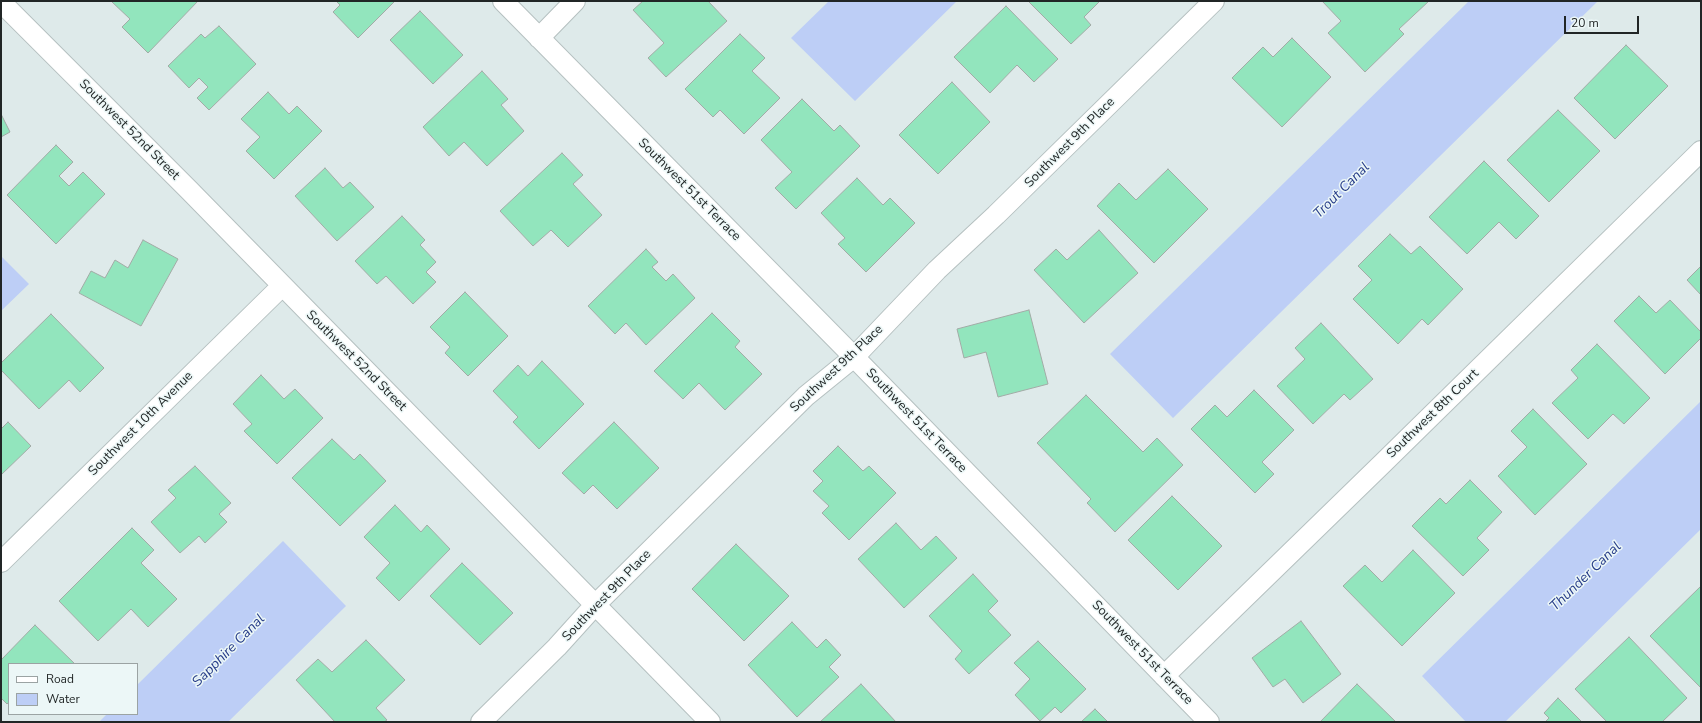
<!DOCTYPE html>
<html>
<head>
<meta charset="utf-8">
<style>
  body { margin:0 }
  #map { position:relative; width:1702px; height:723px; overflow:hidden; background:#deeaea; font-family:"Nunito Sans",sans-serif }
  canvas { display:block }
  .frame { position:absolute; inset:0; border:2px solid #212626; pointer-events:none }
  .legend { position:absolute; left:8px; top:663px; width:130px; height:52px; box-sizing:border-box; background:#ecf7f7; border:1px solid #9ba3a3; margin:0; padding:5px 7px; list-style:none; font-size:12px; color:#212626 }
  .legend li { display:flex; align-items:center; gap:8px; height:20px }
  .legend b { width:20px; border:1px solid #9ba3a3 }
  .scale { position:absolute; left:1564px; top:16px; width:75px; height:18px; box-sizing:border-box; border:2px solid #212626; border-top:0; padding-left:5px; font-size:12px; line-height:14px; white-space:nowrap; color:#212626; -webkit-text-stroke:3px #ecf7f7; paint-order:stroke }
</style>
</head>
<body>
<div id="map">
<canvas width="1702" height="723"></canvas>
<div class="frame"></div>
<ul class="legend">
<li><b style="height:5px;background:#fff"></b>Road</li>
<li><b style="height:11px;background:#bdcef6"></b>Water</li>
</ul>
<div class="scale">20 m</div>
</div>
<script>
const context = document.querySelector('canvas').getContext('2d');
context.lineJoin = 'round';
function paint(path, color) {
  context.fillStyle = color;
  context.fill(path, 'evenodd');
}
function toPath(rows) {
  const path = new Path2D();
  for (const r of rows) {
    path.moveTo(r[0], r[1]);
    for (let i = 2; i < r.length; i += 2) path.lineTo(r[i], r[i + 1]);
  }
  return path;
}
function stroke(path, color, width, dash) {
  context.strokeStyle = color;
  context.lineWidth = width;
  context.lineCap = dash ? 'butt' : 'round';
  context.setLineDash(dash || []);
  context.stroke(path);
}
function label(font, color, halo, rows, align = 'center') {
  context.font = font + ' "Nunito Sans",sans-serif';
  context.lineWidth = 3;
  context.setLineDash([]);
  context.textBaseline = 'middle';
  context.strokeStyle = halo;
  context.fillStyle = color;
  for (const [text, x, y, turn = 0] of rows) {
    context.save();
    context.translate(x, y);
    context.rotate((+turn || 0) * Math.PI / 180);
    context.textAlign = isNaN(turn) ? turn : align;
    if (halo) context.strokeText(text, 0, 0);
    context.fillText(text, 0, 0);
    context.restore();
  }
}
paint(toPath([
  [829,1,957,1,855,101,791,38],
  [1469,1,1598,1,1173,418,1110,354],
  [1,256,29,284,1,311],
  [1701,401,1701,529,1505,722,1466,722,1422,676],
  [283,541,346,606,228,722,99,722,107,714,137,714,137,685]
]), '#bdcef6');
const building = toPath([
  [111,1,198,1,148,53,122,27,130,19,111,1],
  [336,1,395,1,358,38,333,12,340,5,336,1],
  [643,1,708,1,727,21,666,77,648,58,664,43,633,10,643,1],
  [1028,1,1100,1,1084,17,1091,25,1071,44,1028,1],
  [1322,1,1429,1,1399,29,1404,34,1365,72,1328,33,1341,21,1322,1],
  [1006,6,1058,59,1034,82,1017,65,990,93,954,57,1006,6],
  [420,11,463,55,433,84,390,40,420,11],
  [219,26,256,64,209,110,197,98,208,87,199,78,189,88,168,66,201,34,205,38,219,26],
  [740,34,765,58,752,71,780,98,744,134,720,110,713,117,685,89,740,34],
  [1292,38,1331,77,1282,127,1232,78,1263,47,1273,57,1292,38],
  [1626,45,1668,86,1615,139,1574,98,1626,45],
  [482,71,508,99,501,105,524,131,487,166,464,142,449,156,423,127,482,71],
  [952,82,990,122,938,174,899,135,952,82],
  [268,92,289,114,297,106,322,131,274,179,246,151,260,137,241,119,268,92],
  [802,99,834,131,840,125,860,146,796,209,775,188,792,172,761,140,802,99],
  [1558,110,1600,151,1549,202,1507,160,1558,110],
  [1,114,10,132,1,137,1,114],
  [56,145,73,162,59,176,69,186,83,172,105,194,56,244,7,195,56,145],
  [562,153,583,175,573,184,602,215,568,247,551,230,533,246,500,211,562,153],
  [1484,161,1539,216,1516,239,1499,222,1467,254,1429,217,1484,161],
  [325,168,343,188,350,182,374,207,337,241,295,196,325,168],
  [1168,169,1208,209,1154,263,1097,206,1119,183,1136,200,1168,169],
  [857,178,883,205,890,198,915,223,866,272,838,244,845,238,821,213,857,178],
  [402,216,425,240,420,245,436,262,426,272,436,282,413,304,386,276,377,284,355,261,402,216],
  [1099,230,1138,273,1084,323,1034,270,1056,249,1067,260,1099,230],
  [1390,234,1411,254,1420,246,1463,289,1428,325,1422,319,1398,344,1353,299,1372,280,1358,266,1390,234],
  [143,240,178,259,141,326,79,293,91,271,105,278,115,260,128,268,143,240],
  [646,249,658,262,652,267,666,281,673,274,695,298,646,345,626,323,615,334,588,306,646,249],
  [1701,266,1701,295,1687,280,1701,266],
  [465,292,508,336,468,376,445,353,450,347,430,327,465,292],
  [1639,296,1656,313,1670,300,1701,332,1701,338,1665,374,1614,321,1639,296],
  [1029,310,1048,384,998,397,986,352,964,358,957,329,1029,310],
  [712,313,740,341,735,347,762,374,725,410,699,383,683,399,654,371,712,313],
  [51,314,104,368,80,392,69,380,39,409,1,370,1,363,51,314],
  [1321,323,1373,379,1350,400,1344,394,1313,424,1277,386,1305,359,1295,348,1321,323],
  [1597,344,1650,398,1624,424,1613,414,1588,439,1552,403,1578,378,1571,370,1597,344],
  [542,361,584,404,539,449,513,422,518,417,493,391,518,365,528,376,542,361],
  [261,375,284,399,295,389,323,418,277,464,244,431,252,424,233,404,261,375],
  [1254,390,1294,430,1262,462,1274,474,1255,493,1191,429,1215,405,1227,417,1254,390],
  [1086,395,1143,452,1157,438,1183,465,1115,532,1087,503,1091,499,1037,443,1086,395],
  [1533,409,1587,464,1535,515,1498,476,1527,447,1511,431,1533,409],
  [8,422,31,446,1,475,1,429,8,422],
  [614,422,659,468,617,509,593,485,584,494,562,473,614,422],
  [332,439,354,460,360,454,386,481,340,526,292,478,332,439],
  [838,446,863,471,869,466,896,493,849,540,822,513,829,506,813,491,823,481,813,471,838,446],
  [195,466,231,503,219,514,227,522,205,543,199,536,180,553,151,522,176,498,168,490,195,466],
  [1470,480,1502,512,1477,538,1489,550,1463,576,1412,526,1440,498,1446,504,1470,480],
  [1172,496,1222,546,1178,590,1128,540,1172,496],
  [395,505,421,532,427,525,450,549,399,601,376,578,390,563,364,537,395,505],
  [896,523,921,550,936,536,957,558,904,608,858,559,896,523],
  [132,528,154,550,141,563,177,599,148,627,131,609,98,641,59,601,132,528],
  [736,544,789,596,744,641,692,589,736,544],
  [1413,550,1455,593,1402,646,1343,586,1365,565,1382,582,1413,550],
  [462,563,513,613,480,645,430,596,462,563],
  [973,574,998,601,988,611,1011,635,969,674,955,659,962,651,929,616,973,574],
  [1701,586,1701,686,1700,687,1650,636,1701,586],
  [1301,621,1341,674,1303,703,1285,679,1273,687,1252,658,1301,621],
  [792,622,817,648,826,639,841,655,829,667,839,677,797,717,748,665,792,622],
  [35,625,75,664,9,664,9,702,7,704,1,698,1,660,35,625],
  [1629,637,1687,698,1662,722,1607,722,1575,689,1629,637],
  [366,640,405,680,376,708,387,720,384,722,335,722,296,680,318,659,332,672,366,640],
  [1038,641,1086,689,1061,713,1055,707,1040,721,1015,695,1030,679,1014,663,1038,641],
  [861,684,896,722,820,722,861,684],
  [1357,684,1396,722,1320,722,1357,684],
  [1558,698,1582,722,1545,722,1549,718,1544,713,1558,698],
  [1095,709,1108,722,1081,722,1095,709]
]);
paint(building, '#92e5bd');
stroke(building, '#a2aba6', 1);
const street = toPath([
  [503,1,854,357,1209,722],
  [1,2,189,190,710,722],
  [539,38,575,1],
  [1,562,282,286],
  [1164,676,1382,464,1701,151],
  [481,722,557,647,595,605,806,396,854,357,937,270,996,215,1214,1]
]);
stroke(street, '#b5c0c0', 22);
stroke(street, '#fff', 20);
label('13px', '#212626', '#ecf7f7', [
  ["Southwest 52nd Street",129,130,45],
  ["Southwest 9th Place",1070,143,-45],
  ["Southwest 51st Terrace",689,190,45],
  ["Southwest 52nd Street",356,361,45],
  ["Southwest 9th Place",837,369,-43],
  ["Southwest 8th Court",1433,414,-44],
  ["Southwest 51st Terrace",916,421,46],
  ["Southwest 10th Avenue",141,424,-45],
  ["Southwest 9th Place",607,596,-46],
  ["Southwest 51st Terrace",1142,653,46]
]);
label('italic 14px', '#283e8a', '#ecf7f7', [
  ["Trout Canal",1342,191,-45],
  ["Thunder Canal",1586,577,-44],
  ["Sapphire Canal",229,651,-45]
]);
</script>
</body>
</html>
